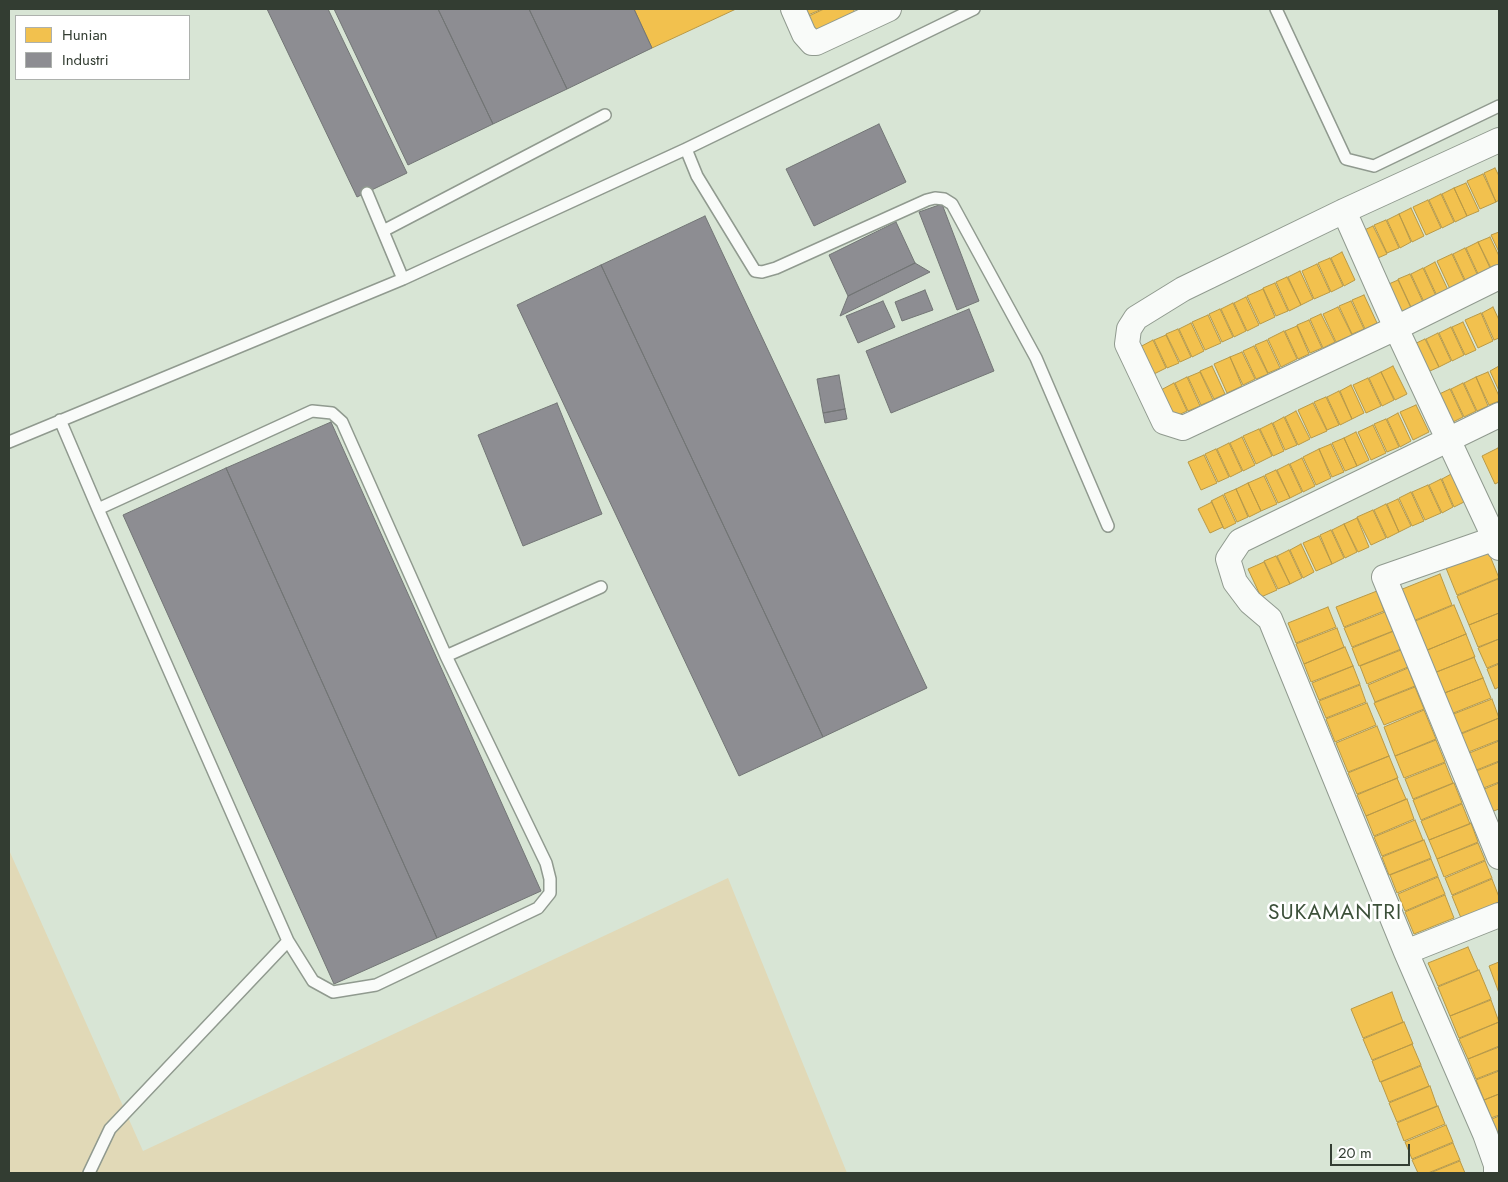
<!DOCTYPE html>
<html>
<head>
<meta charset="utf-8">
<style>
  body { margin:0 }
  #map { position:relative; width:1508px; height:1182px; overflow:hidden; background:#d8e5d5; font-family:Jost,sans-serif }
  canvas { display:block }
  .frame { position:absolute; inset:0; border:10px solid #333d32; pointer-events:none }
  .legend { position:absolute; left:15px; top:15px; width:175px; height:65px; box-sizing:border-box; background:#fff; border:1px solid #adb1ad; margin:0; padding:6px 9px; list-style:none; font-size:15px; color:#333d32 }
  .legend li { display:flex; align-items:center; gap:10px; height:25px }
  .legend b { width:25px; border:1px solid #adb1ad }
  .scale { position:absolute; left:1330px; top:1144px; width:80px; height:22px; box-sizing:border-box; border:2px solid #333d32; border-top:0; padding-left:6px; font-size:15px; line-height:18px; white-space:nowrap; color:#333d32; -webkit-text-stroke:4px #fff; paint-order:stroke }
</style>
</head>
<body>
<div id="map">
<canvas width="1508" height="1182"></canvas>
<div class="frame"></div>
<ul class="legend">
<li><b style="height:14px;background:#f2c14e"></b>Hunian</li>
<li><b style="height:14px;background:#8d8d92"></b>Industri</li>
</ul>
<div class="scale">20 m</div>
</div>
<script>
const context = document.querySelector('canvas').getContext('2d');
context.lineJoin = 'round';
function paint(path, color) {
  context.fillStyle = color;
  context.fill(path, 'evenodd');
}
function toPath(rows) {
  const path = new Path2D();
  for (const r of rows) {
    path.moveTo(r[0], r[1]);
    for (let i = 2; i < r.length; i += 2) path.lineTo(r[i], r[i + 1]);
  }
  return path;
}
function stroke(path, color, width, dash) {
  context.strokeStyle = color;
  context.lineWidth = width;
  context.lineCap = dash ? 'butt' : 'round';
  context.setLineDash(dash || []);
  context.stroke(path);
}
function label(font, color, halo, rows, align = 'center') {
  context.font = font + ' Jost,sans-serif';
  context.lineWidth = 5;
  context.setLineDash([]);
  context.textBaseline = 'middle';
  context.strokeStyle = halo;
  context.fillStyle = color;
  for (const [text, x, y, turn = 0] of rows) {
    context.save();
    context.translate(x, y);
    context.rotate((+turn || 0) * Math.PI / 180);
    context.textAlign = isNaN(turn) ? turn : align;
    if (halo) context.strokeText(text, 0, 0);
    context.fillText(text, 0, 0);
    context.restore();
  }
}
paint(toPath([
  [9,850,143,1151,728,878,847,1173,9,1173]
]), '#e1d9b7');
const homes = toPath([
  [634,9,736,9,652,48,634,9],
  [805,9,822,9,808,15,805,9],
  [824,9,853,9,858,18,818,36,809,16,824,9],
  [1495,168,1499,176,1499,200,1496,202,1484,173,1495,168],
  [1483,174,1496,202,1480,209,1467,181,1483,174],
  [1466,183,1479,211,1467,216,1454,188,1466,183],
  [1454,188,1467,216,1455,222,1442,194,1454,188],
  [1441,194,1454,222,1442,228,1429,200,1441,194],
  [1428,200,1441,228,1426,235,1413,207,1428,200],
  [1411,208,1424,236,1412,242,1399,214,1411,208],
  [1399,214,1411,242,1400,248,1387,220,1399,214],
  [1386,220,1399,248,1387,253,1374,225,1386,220],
  [1373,226,1387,254,1371,261,1358,233,1373,226],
  [1499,232,1499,252,1491,235,1499,232],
  [1490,237,1499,256,1499,266,1492,270,1478,242,1490,237],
  [1478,242,1491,270,1479,276,1466,248,1478,242],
  [1465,248,1478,276,1466,282,1453,254,1465,248],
  [1342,252,1355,280,1344,286,1331,258,1342,252],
  [1452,254,1465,282,1450,289,1437,261,1452,254],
  [1330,258,1343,286,1331,292,1318,263,1330,258],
  [1435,262,1448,290,1437,296,1424,268,1435,262],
  [1317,264,1330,292,1314,299,1302,271,1317,264],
  [1423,268,1436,296,1424,302,1411,274,1423,268],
  [1300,271,1313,299,1301,305,1288,277,1300,271],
  [1410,274,1423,302,1411,307,1398,279,1410,274],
  [1287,277,1301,305,1289,311,1276,282,1287,277],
  [1398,280,1411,308,1395,315,1382,287,1398,280],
  [1275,283,1288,311,1276,316,1263,288,1275,283],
  [1263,289,1275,317,1260,324,1247,296,1263,289],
  [1364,295,1377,323,1365,329,1352,300,1364,295],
  [1246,297,1259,325,1247,331,1234,303,1246,297],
  [1351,301,1364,329,1352,334,1339,306,1351,301],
  [1233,303,1246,331,1234,337,1221,309,1233,303],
  [1338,307,1352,335,1336,342,1323,314,1338,307],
  [1493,307,1499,320,1499,338,1494,340,1482,313,1493,307],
  [1220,309,1233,337,1222,342,1209,314,1220,309],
  [1481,313,1493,341,1478,348,1465,320,1481,313],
  [1321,314,1335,342,1323,348,1310,319,1321,314],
  [1208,315,1221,343,1205,350,1192,322,1208,315],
  [1309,320,1322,348,1310,353,1297,325,1309,320],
  [1463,322,1476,350,1465,355,1452,327,1463,322],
  [1191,323,1204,351,1192,357,1179,329,1191,323],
  [1297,326,1309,354,1298,359,1285,331,1297,326],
  [1451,327,1464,355,1452,361,1439,333,1451,327],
  [1178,329,1191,357,1180,362,1166,334,1178,329],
  [1284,331,1297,359,1281,367,1268,339,1284,331],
  [1438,333,1451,361,1439,367,1426,339,1438,333],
  [1166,335,1179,363,1167,368,1154,340,1166,335],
  [1425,339,1439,367,1423,374,1410,346,1425,339],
  [1153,340,1166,368,1150,376,1138,348,1153,340],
  [1267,340,1280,368,1268,373,1255,345,1267,340],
  [1254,346,1268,374,1256,379,1243,351,1254,346],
  [1242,352,1255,379,1243,385,1230,357,1242,352],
  [1230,357,1242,386,1227,393,1214,364,1230,357],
  [1212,366,1225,394,1214,399,1200,371,1212,366],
  [1393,366,1407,394,1395,400,1381,372,1393,366],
  [1499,366,1499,391,1490,371,1499,366],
  [1200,372,1213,400,1201,405,1188,377,1200,372],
  [1381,372,1394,400,1382,406,1369,378,1381,372],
  [1488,372,1499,396,1499,401,1489,405,1476,377,1488,372],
  [1187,377,1200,406,1188,411,1175,383,1187,377],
  [1476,377,1488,406,1477,411,1464,383,1476,377],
  [1368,378,1381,406,1366,413,1353,385,1368,378],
  [1174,383,1187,411,1172,418,1159,391,1174,383],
  [1463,383,1476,411,1464,417,1451,389,1463,383],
  [1351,385,1364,413,1352,419,1340,391,1351,385],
  [1450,389,1463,417,1447,425,1435,396,1450,389],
  [1339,391,1352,419,1340,425,1327,397,1339,391],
  [1326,397,1339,425,1327,430,1314,402,1326,397],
  [1313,403,1327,431,1311,438,1298,410,1313,403],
  [1416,405,1429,432,1413,440,1400,412,1416,405],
  [1296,411,1310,439,1298,445,1285,417,1296,411],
  [1398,413,1411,441,1400,447,1387,419,1398,413],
  [1284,417,1297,445,1285,450,1273,423,1284,417],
  [1386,419,1399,447,1387,452,1374,424,1386,419],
  [1272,423,1284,451,1273,456,1260,429,1272,423],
  [1373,425,1386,453,1371,460,1358,432,1373,425],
  [1259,429,1272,456,1256,464,1243,436,1259,429],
  [1356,432,1369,460,1357,466,1344,438,1356,432],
  [1242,437,1255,465,1243,471,1230,443,1242,437],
  [1344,438,1357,466,1345,471,1332,443,1344,438],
  [1229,443,1242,471,1230,477,1217,449,1229,443],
  [1331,444,1344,472,1332,477,1319,449,1331,444],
  [1498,448,1499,452,1499,482,1495,484,1482,456,1498,448],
  [1216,449,1229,477,1218,482,1205,454,1216,449],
  [1319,449,1331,478,1316,485,1303,457,1319,449],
  [1204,455,1217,483,1201,490,1188,462,1204,455],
  [1302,458,1315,486,1303,492,1290,464,1302,458],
  [1289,464,1302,492,1290,498,1277,470,1289,464],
  [1276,470,1290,498,1278,503,1265,475,1276,470],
  [1453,473,1466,501,1454,507,1442,479,1453,473],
  [1264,476,1277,504,1261,511,1248,483,1264,476],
  [1441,479,1453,507,1442,513,1429,485,1441,479],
  [1248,483,1261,511,1249,517,1236,489,1248,483],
  [1428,485,1441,513,1425,520,1412,492,1428,485],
  [1236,489,1248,517,1237,522,1224,494,1236,489],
  [1411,492,1424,521,1412,526,1399,498,1411,492],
  [1223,495,1236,523,1224,529,1211,501,1223,495],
  [1398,499,1411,526,1399,532,1387,504,1398,499],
  [1212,502,1223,527,1210,533,1198,509,1212,502],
  [1386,504,1399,532,1387,538,1374,510,1386,504],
  [1373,510,1386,538,1371,545,1357,517,1373,510],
  [1357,518,1369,547,1358,552,1344,524,1357,518],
  [1344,524,1357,552,1345,558,1332,530,1344,524],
  [1331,530,1344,558,1332,564,1320,535,1331,530],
  [1319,536,1332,564,1316,571,1303,543,1319,536],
  [1301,544,1314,572,1303,578,1290,550,1301,544],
  [1289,550,1302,578,1290,584,1277,556,1289,550],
  [1488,551,1499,578,1457,595,1446,568,1488,551],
  [1276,556,1290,584,1278,589,1264,561,1276,556],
  [1264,562,1277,590,1261,597,1248,569,1264,562],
  [1440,574,1452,605,1413,621,1400,590,1440,574],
  [1498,579,1499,583,1499,613,1469,625,1457,596,1498,579],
  [1377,591,1384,611,1344,627,1336,607,1377,591],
  [1454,605,1466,634,1425,651,1413,622,1454,605],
  [1328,607,1336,627,1296,643,1288,623,1328,607],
  [1385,612,1393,631,1352,647,1344,628,1385,612],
  [1499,613,1499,639,1478,647,1469,625,1499,613],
  [1337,628,1344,647,1304,664,1296,644,1337,628],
  [1394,631,1401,649,1359,666,1352,648,1394,631],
  [1466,634,1475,657,1434,673,1425,651,1466,634],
  [1499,639,1499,663,1487,668,1478,648,1499,639],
  [1345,647,1353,666,1311,682,1304,664,1345,647],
  [1401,650,1408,667,1367,684,1360,666,1401,650],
  [1474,657,1483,678,1442,694,1434,673,1474,657],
  [1499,664,1499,687,1495,689,1487,669,1499,664],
  [1353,666,1360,684,1319,700,1312,683,1353,666],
  [1408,668,1415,686,1375,702,1368,685,1408,668],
  [1483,678,1491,698,1451,714,1442,694,1483,678],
  [1360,685,1366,702,1326,718,1319,701,1360,685],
  [1415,687,1424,709,1384,725,1374,703,1415,687],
  [1492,699,1499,718,1459,734,1451,715,1492,699],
  [1367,703,1376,725,1335,742,1326,719,1367,703],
  [1424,710,1436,739,1395,756,1384,727,1424,710],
  [1499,718,1499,740,1466,753,1459,735,1499,718],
  [1377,726,1389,756,1348,772,1336,743,1377,726],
  [1436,740,1445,762,1404,778,1395,756,1436,740],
  [1499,741,1499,761,1474,771,1467,754,1499,741],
  [1389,756,1398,778,1357,794,1348,773,1389,756],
  [1499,762,1499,782,1481,789,1474,772,1499,762],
  [1445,763,1453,783,1413,799,1405,779,1445,763],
  [1397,778,1406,799,1366,816,1357,795,1397,778],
  [1454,783,1462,803,1421,820,1413,800,1454,783],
  [1499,783,1499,809,1491,812,1482,790,1499,783],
  [1407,799,1414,819,1374,836,1366,816,1407,799],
  [1462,804,1470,824,1429,840,1421,821,1462,804],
  [1415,820,1423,840,1382,856,1374,837,1415,820],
  [1471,823,1478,842,1437,859,1429,840,1471,823],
  [1424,840,1431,858,1389,875,1382,857,1424,840],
  [1478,843,1485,860,1444,877,1437,859,1478,843],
  [1431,859,1438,876,1397,893,1390,875,1431,859],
  [1485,861,1492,878,1452,895,1445,878,1485,861],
  [1438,877,1445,894,1405,911,1398,894,1438,877],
  [1492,879,1499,897,1499,902,1461,918,1452,896,1492,879],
  [1445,895,1454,918,1414,934,1405,912,1445,895],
  [1468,947,1478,970,1438,986,1428,963,1468,947],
  [1499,962,1499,993,1489,966,1499,962],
  [1479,970,1491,999,1450,1016,1438,987,1479,970],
  [1392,992,1403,1022,1363,1038,1351,1009,1392,992],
  [1491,1000,1499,1022,1459,1038,1450,1016,1491,1000],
  [1404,1022,1413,1044,1372,1060,1363,1039,1404,1022],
  [1499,1022,1499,1046,1468,1059,1459,1039,1499,1022],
  [1412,1044,1421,1065,1380,1082,1372,1061,1412,1044],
  [1499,1047,1499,1070,1476,1079,1468,1059,1499,1047],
  [1421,1066,1429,1086,1389,1102,1381,1082,1421,1066],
  [1499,1071,1499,1094,1484,1100,1476,1080,1499,1071],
  [1430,1086,1437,1106,1397,1122,1389,1103,1430,1086],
  [1499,1094,1499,1115,1491,1118,1484,1100,1499,1094],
  [1438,1106,1445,1124,1404,1141,1397,1123,1438,1106],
  [1499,1116,1499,1136,1492,1119,1499,1116],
  [1446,1125,1453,1142,1412,1159,1405,1142,1446,1125],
  [1453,1143,1460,1160,1428,1173,1418,1173,1412,1160,1453,1143],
  [1460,1161,1465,1173,1430,1173,1460,1161]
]);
paint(homes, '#f2c14e');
stroke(homes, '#b99946', 1);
const industry = toPath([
  [267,9,328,9,407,173,357,197,267,9],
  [334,9,438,9,493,124,408,165,334,9],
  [438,9,529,9,567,89,493,124,438,9],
  [529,9,634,9,652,48,567,89,529,9],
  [879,124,906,182,814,226,786,169,879,124],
  [942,204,979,301,957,310,919,212,942,204],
  [705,216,927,688,823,737,601,265,705,216],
  [896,222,915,263,848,296,829,255,896,222],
  [915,263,930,272,840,316,848,296,915,263],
  [601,265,823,737,739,776,517,305,601,265],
  [925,290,933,310,902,321,895,302,925,290],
  [883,301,895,327,858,343,846,316,883,301],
  [969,309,994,371,891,413,866,351,969,309],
  [839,375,845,409,823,413,817,379,839,375],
  [557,403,602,514,523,546,478,435,557,403],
  [845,409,847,419,825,423,823,413,845,409],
  [331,422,541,891,437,938,226,468,331,422],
  [226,468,437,938,334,984,123,515,226,468]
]);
paint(industry, '#8d8d92');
stroke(industry, '#727575', 1);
const service = toPath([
  [1276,9,1346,159,1374,166,1499,106],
  [686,149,697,176,755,271,762,272,776,268,927,200,935,198,944,199,952,204,1036,358,1108,526],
  [367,193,403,279],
  [383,231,605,115],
  [60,420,98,509,288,941,313,981,333,992,376,985,538,908,550,893,550,879,546,863,446,656,342,422,332,413,312,411,98,509],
  [9,442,403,279,686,149,974,9],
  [446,656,601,587],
  [89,1173,110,1129,288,941]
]);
const minor = toPath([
  [793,9,804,34,812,43,816,43,889,9],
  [1499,140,1344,211,1183,289,1136,318,1129,329,1127,344,1164,422,1183,428,1396,328,1499,277],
  [1344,211,1396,328,1499,548],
  [1499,537,1384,577,1499,857],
  [1406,952,1499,915],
  [1496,1173,1496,1165,1485,1134,1406,952,1270,619,1250,602,1235,582,1228,559,1240,541,1499,415]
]);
stroke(service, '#909a8f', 14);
stroke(minor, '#909a8f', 26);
stroke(service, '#f9fbf9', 11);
stroke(minor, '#f9fbf9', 24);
context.letterSpacing = '1px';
label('21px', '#3c5039', '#fff', [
  ["SUKAMANTRI",1335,914]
]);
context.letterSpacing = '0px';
</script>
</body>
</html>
